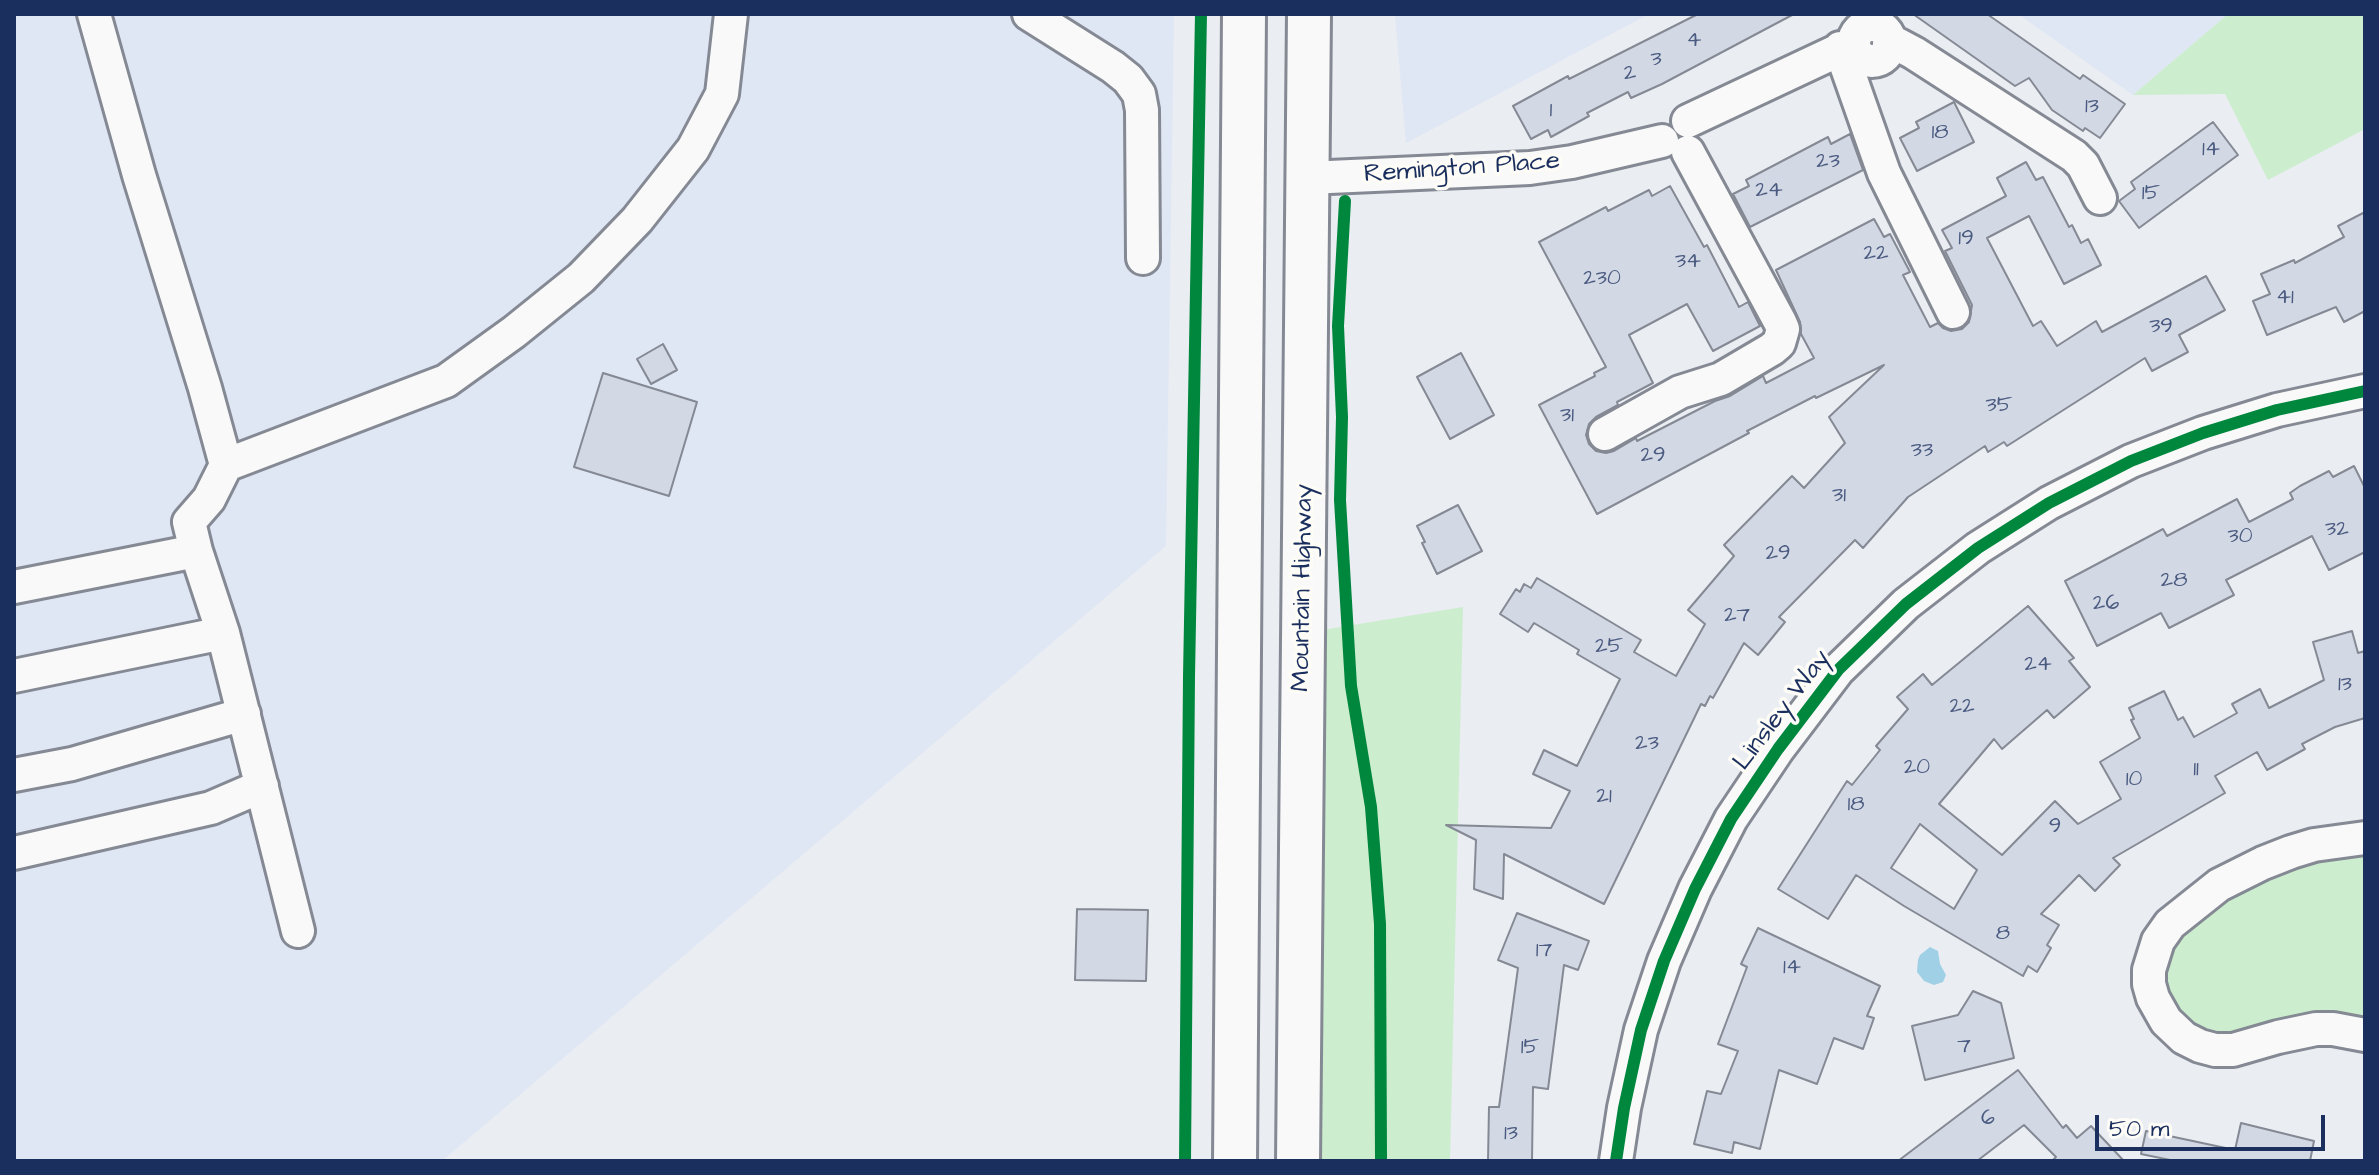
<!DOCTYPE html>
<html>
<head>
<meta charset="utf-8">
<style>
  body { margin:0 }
  #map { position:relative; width:2379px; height:1175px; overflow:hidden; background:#eaedf2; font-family:"Architects Daughter",sans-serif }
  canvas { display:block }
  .frame { position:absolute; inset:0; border:16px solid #1b2f5e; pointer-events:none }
  .scale { position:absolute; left:2095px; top:1115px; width:230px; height:36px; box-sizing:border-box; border:4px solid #1b2f5e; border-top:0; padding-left:10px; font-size:24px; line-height:28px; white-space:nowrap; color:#1b2f5e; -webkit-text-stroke:6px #fdfcf7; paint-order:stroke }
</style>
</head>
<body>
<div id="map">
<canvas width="2379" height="1175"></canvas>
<div class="frame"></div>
<div class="scale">50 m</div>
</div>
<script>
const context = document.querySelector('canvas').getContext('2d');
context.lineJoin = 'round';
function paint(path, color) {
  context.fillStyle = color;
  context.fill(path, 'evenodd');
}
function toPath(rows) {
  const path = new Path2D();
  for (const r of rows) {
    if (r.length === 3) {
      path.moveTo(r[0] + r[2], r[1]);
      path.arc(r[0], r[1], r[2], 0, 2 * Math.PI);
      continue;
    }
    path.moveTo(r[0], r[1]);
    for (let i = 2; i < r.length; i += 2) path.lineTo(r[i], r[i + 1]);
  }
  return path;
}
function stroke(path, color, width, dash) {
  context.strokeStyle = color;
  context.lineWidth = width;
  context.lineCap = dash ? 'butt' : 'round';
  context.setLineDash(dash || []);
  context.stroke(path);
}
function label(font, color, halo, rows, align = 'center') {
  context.font = font + ' "Architects Daughter",sans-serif';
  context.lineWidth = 7;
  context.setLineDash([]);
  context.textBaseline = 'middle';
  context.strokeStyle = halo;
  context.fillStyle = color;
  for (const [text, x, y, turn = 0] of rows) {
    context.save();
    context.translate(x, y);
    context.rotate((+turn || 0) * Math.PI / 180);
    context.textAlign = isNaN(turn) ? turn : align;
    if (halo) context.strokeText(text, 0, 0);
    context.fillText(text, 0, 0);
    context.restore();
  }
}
paint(toPath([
  [14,14,1174,14,1166,546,442,1161,14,1161],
  [1395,14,1649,14,1406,143],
  [2018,14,2228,14,2133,95]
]), '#dfe6f4');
paint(toPath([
  [2228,14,2365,14,2365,129,2268,180,2225,94,2133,95],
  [1463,607,1450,1161,1298,1161,1304,633],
  [2365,838,2365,1035,2233,1050,2159,1010,2170,924,2340,841]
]), '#ccedce');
paint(toPath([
  [1930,947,1938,951,1940,964,1946,975,1943,982,1934,985,1924,981,1917,972,1918,960,1920,955]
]), '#9fd0e5');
const building = toPath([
  [1698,14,1794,14,1662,84,1631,98,1628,92,1587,113,1589,116,1551,137,1548,130,1531,139,1513,106,1568,76,1569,79,1698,14],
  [1913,14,1987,14,2080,79,2083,75,2125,104,2100,138,2085,128,2083,131,2052,110,2029,78,2015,86,1913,14],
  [1954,102,1974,142,1917,171,1900,138,1919,128,1916,122,1954,102],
  [2213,122,2238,155,2139,228,2119,201,2135,189,2131,182,2213,122],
  [1850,134,1863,170,1750,227,1733,194,1749,186,1746,180,1828,137,1831,144,1850,134],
  [2026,162,2036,180,2043,177,2069,227,2072,225,2081,243,2088,239,2101,265,2064,284,2029,216,1987,238,2033,326,2041,321,2057,346,2096,321,2102,332,2206,276,2225,310,2179,335,2188,352,2152,371,2145,358,2007,446,2004,442,1988,452,1985,446,1908,497,1863,548,1855,540,1779,617,1785,622,1758,655,1744,643,1713,698,1710,696,1705,706,1701,704,1604,904,1504,854,1503,899,1474,889,1476,840,1446,825,1551,828,1570,791,1533,774,1544,750,1577,766,1620,679,1577,654,1579,650,1534,623,1528,632,1500,614,1516,589,1520,592,1524,584,1531,588,1537,578,1641,640,1634,652,1676,676,1705,624,1688,610,1734,556,1724,545,1792,476,1804,488,1845,443,1829,417,1884,365,1816,398,1815,396,1747,431,1749,433,1597,514,1539,405,1595,376,1594,373,1606,367,1539,242,1606,207,1608,211,1649,190,1652,196,1670,186,1704,247,1707,245,1739,307,1748,302,1760,326,1713,351,1687,304,1629,335,1653,383,1617,402,1618,405,1596,417,1589,424,1586,435,1589,444,1596,451,1606,453,1614,451,1636,438,1637,441,1715,401,1730,396,1763,376,1766,383,1814,358,1801,334,1800,322,1776,270,1874,219,1884,237,1890,234,1910,272,1903,275,1930,327,1938,323,1943,328,1951,331,1962,329,1969,322,1972,305,1945,251,1952,248,1942,230,2006,196,1997,178,2026,162],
  [2365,212,2365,311,2344,322,2336,307,2267,335,2253,301,2270,294,2261,274,2294,260,2295,263,2344,237,2338,226,2365,212],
  [663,344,677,370,651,384,637,359,663,344],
  [1461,353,1494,415,1450,439,1417,377,1461,353],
  [603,373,697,402,669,496,574,467,603,373],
  [2354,466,2365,488,2365,552,2329,570,2312,536,2226,580,2234,595,2169,628,2161,613,2097,646,2065,581,2163,529,2167,536,2237,499,2249,522,2293,499,2290,493,2300,486,2329,471,2333,477,2354,466],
  [1458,505,1482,551,1437,574,1422,543,1425,542,1417,526,1458,505],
  [2028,606,2074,658,2069,661,2090,687,2054,718,2047,710,2002,749,1994,739,1939,804,2002,855,2055,801,2078,824,2121,799,2100,762,2140,738,2131,720,2134,719,2129,708,2164,691,2178,720,2183,717,2194,737,2237,713,2232,704,2260,689,2269,708,2324,680,2313,642,2352,631,2358,653,2365,651,2365,718,2335,727,2302,744,2305,749,2267,770,2257,752,2215,776,2225,793,2113,858,2120,865,2095,891,2079,875,2041,914,2059,925,2047,945,2051,948,2037,972,2028,966,2023,976,1904,906,1856,875,1828,919,1778,889,1847,781,1852,785,1880,750,1876,746,1908,709,1897,697,1923,674,1932,685,2028,606],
  [1920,824,1977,870,1954,909,1891,868,1920,824],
  [1077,909,1148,910,1146,981,1075,980,1077,909],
  [1517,913,1589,941,1578,970,1564,965,1548,1089,1533,1087,1532,1161,1488,1161,1489,1107,1499,1107,1518,968,1498,960,1517,913],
  [1758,928,1880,986,1867,1016,1874,1018,1863,1049,1834,1038,1817,1084,1779,1070,1760,1149,1734,1142,1732,1153,1694,1144,1707,1091,1721,1094,1738,1051,1718,1044,1747,967,1741,964,1758,928],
  [1973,991,2001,1003,2014,1058,1925,1080,1912,1026,1958,1015,1973,991],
  [2018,1070,2063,1128,2066,1125,2077,1138,2091,1126,2124,1161,2052,1161,2056,1157,2024,1125,1977,1161,1898,1161,2018,1070],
  [2241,1123,2314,1141,2310,1161,2175,1161,2141,1154,2146,1131,2235,1150,2241,1123]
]);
paint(building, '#d2d8e4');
stroke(building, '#848994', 2);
const minor = toPath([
  [94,14,139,175,205,388,226,465,209,499,189,522,196,551,223,633,298,931],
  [1029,14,1113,67,1128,79,1139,94,1142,110,1143,258],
  [1872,43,18],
  [1889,44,1899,45,1914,53,2074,156,2083,165,2100,198],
  [1840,48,1884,173,1953,312],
  [1688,121,1854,43],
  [1307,178,1530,168,1572,162,1662,141],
  [1605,434,1680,392,1721,379,1772,349,1779,343,1783,329,1780,322,1688,152],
  [226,465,446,381,514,332,581,278,637,220,693,149,722,94,731,14],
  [14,587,196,551],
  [14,676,223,633],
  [14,775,72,764,244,714],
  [2365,838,2314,845,2291,852,2263,863,2219,885,2170,924,2158,941,2149,970,2149,984,2153,998,2166,1021,2184,1038,2200,1046,2215,1050,2233,1050,2278,1037,2316,1029,2333,1029,2365,1035],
  [14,853,211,808,262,786],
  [1616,1161,1624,1108,1641,1030,1664,961,1695,889,1731,819,1778,749,1838,670,1906,604,1978,548,2049,503,2131,461,2203,433,2277,410,2365,391]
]);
const major = toPath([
  [1235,1161,1244,14],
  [1298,1161,1309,14]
]);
stroke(minor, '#848994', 38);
stroke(major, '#848994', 48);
stroke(minor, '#f8f9f8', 32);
stroke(major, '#f8f9f8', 42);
stroke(toPath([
  [1345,201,1338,326,1342,417,1340,500,1351,686,1371,807,1380,924,1381,1161],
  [1185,1161,1189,676,1201,14],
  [1616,1161,1624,1108,1641,1030,1664,961,1695,889,1731,819,1778,749,1838,670,1906,604,1978,548,2049,503,2131,461,2203,433,2277,410,2365,391]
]), '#00873e', 12);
label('22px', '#4a5a80', null, [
  ["4",1694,41],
  ["3",1656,60],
  ["2",1630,74],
  ["13",2092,107],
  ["1",1551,111],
  ["18",1940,133],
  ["14",2211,150],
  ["23",1828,162],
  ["24",1769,191],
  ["15",2151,194],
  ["19",1966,239],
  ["22",1876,254],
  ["34",1688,262],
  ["230",1602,279],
  ["41",2285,298],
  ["39",2161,327],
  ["35",1999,406],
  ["31",1567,416],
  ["33",1922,451],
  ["29",1653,456],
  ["31",1839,496],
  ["32",2337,530],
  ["30",2240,537],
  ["29",1778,554],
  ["28",2174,581],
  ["26",2106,604],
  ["27",1737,616],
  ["25",1609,647],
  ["24",2038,665],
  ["13",2345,685],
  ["22",1962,707],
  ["23",1647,744],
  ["20",1917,768],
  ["11",2196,770],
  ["10",2134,780],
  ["21",1604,797],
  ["18",1856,805],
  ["9",2055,827],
  ["8",2003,934],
  ["17",1544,951],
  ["14",1792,968],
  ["7",1964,1047],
  ["15",1530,1048],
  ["6",1988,1119],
  ["13",1511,1134]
]);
label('26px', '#1b2f5e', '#fdfcf7', [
  ["Remington Place",1462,169,-4],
  ["Mountain Highway",1304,588,-89],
  ["Linsley Way",1783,711,-53]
]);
</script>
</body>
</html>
